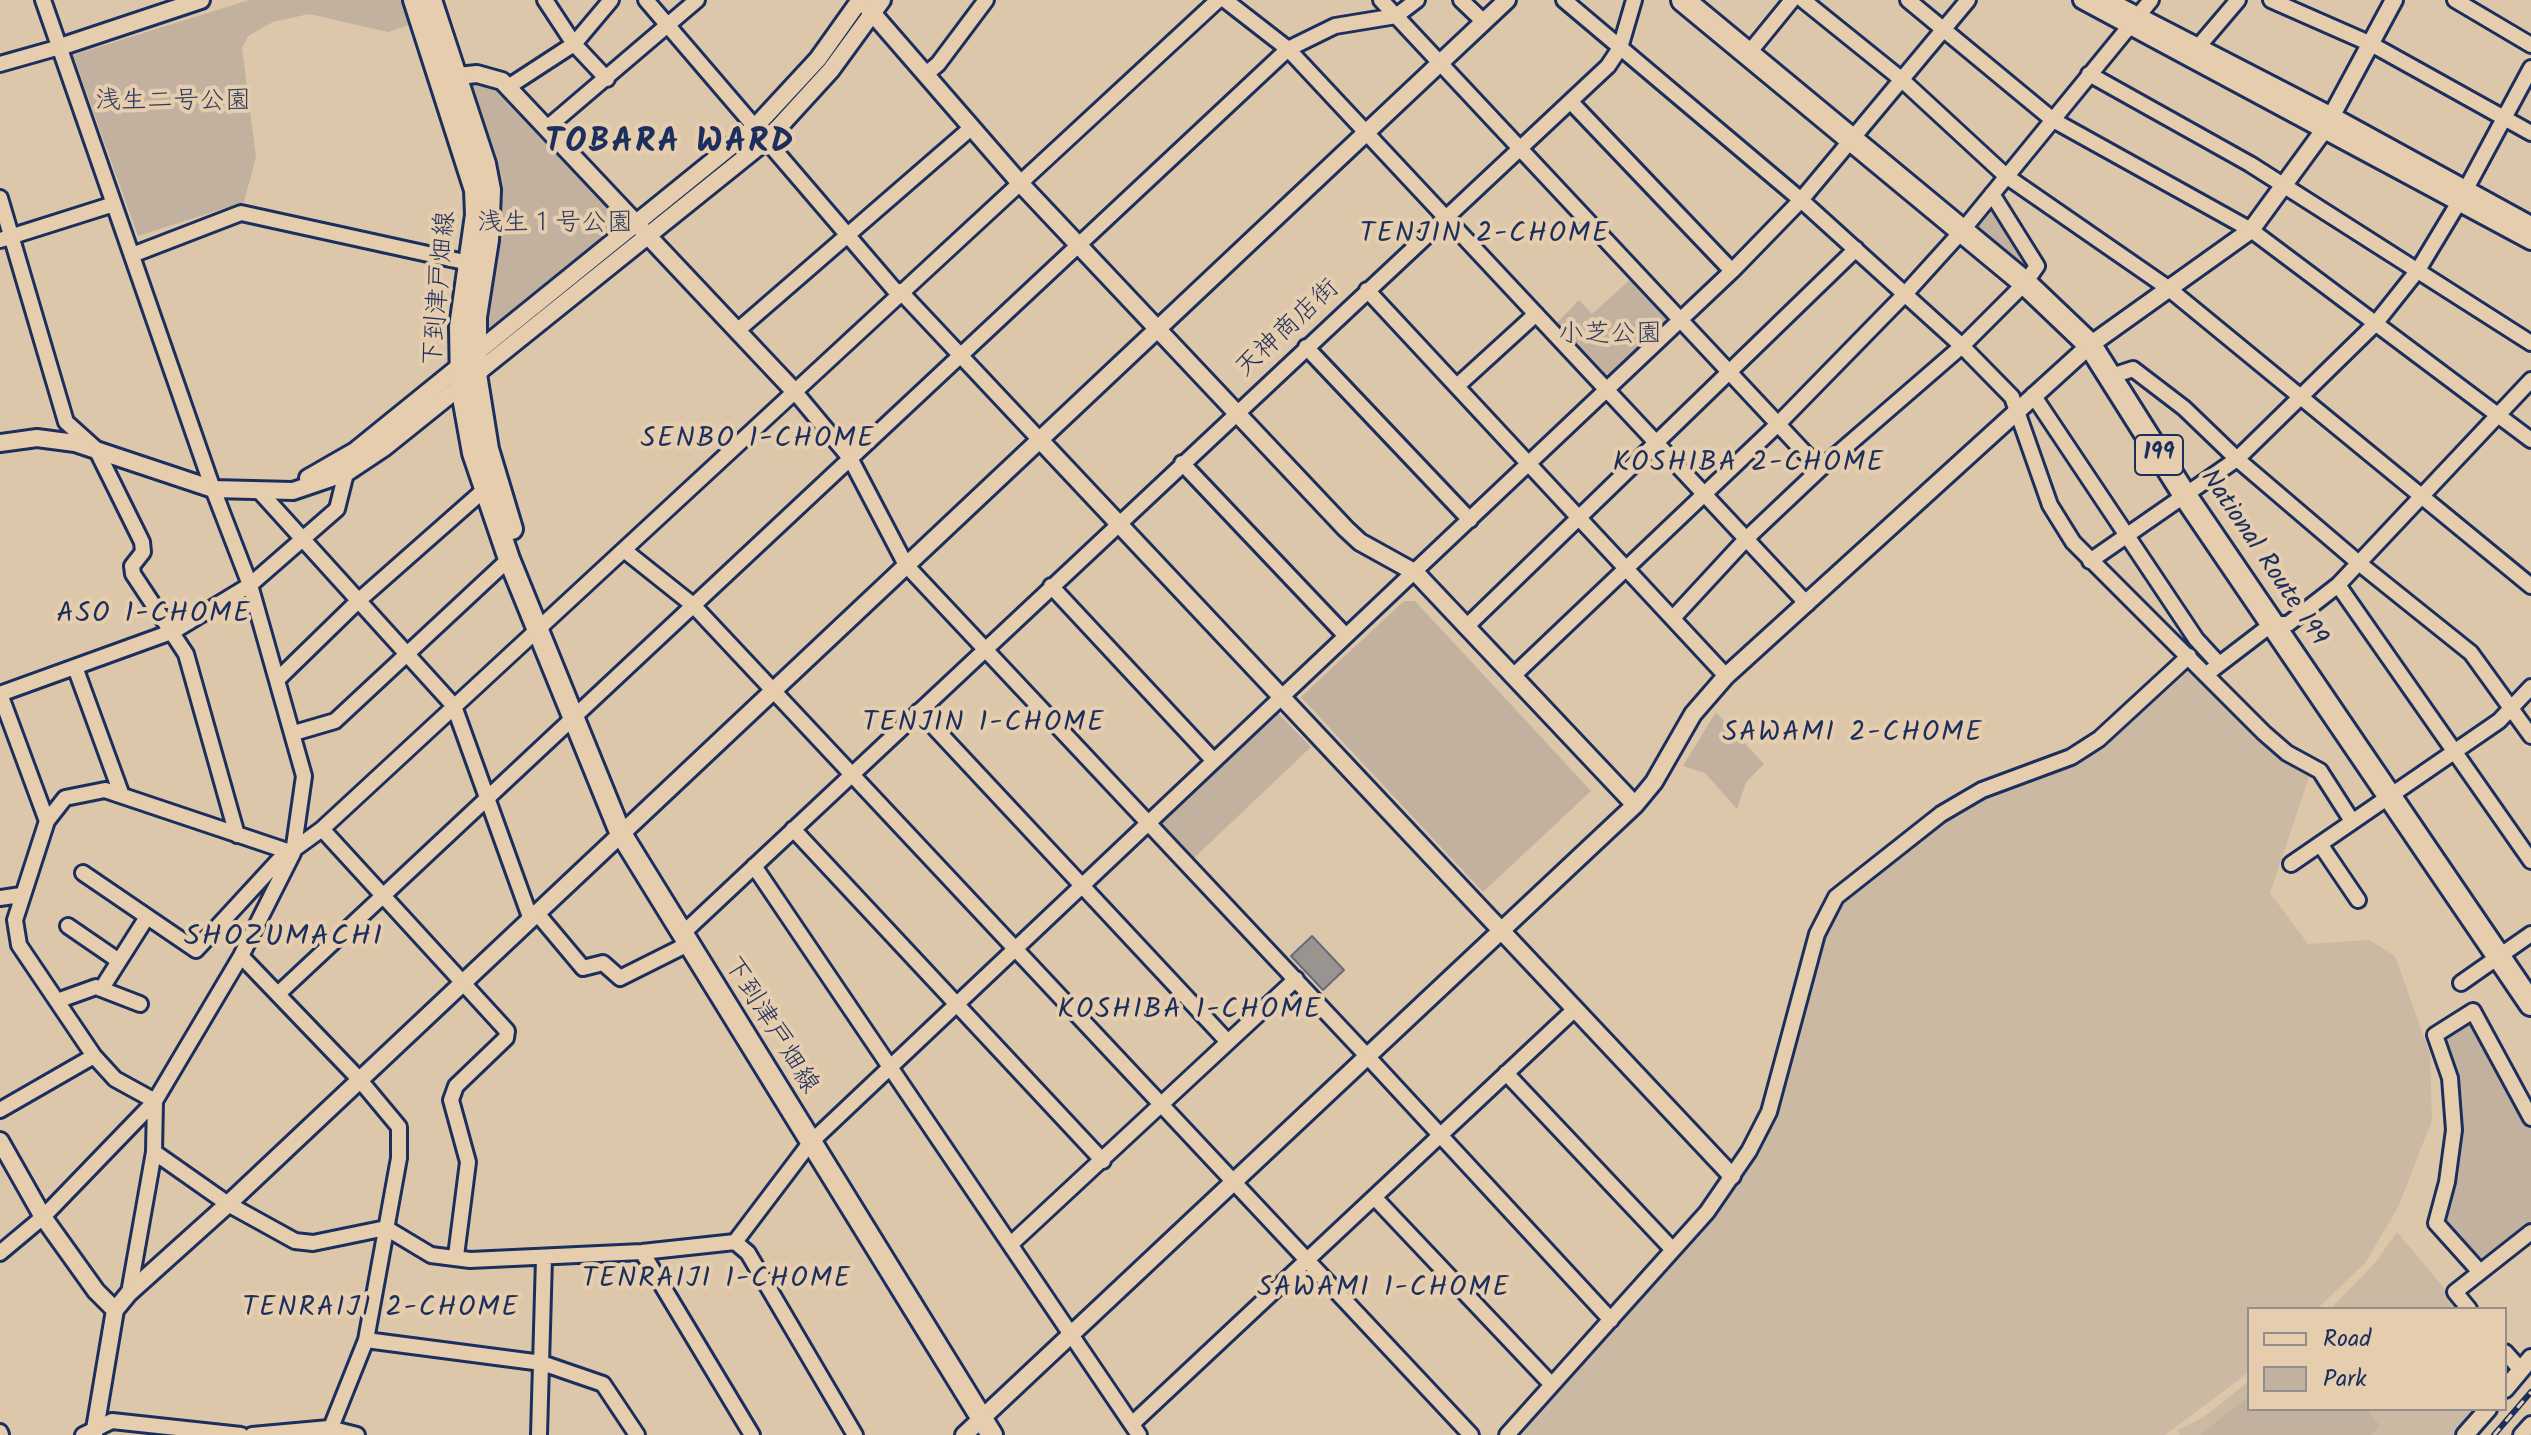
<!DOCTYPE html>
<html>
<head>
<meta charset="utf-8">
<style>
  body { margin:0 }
  #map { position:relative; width:2531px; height:1435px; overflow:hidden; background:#ddc7aa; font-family:Kalam,sans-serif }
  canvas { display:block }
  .legend { position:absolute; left:2247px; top:1307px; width:260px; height:104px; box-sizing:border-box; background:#e5cdad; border:2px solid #948e8d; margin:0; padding:10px 14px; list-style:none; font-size:24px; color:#1b2f5e }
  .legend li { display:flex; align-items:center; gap:16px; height:40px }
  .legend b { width:40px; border:2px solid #948e8d }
</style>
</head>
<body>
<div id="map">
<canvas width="2531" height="1435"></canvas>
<ul class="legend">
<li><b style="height:10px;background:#e5cdad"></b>Road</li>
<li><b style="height:22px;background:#c1b19e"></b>Park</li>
</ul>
</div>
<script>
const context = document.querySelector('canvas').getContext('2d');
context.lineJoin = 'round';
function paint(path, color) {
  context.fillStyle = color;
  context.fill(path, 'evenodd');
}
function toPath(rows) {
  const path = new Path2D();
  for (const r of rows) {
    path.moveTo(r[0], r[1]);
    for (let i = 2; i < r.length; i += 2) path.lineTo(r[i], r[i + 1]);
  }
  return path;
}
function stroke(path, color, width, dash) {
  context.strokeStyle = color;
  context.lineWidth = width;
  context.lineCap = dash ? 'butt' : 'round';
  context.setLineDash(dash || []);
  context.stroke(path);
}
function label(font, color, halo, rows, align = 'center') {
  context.font = font + ' Kalam,"Klee One",sans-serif';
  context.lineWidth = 8;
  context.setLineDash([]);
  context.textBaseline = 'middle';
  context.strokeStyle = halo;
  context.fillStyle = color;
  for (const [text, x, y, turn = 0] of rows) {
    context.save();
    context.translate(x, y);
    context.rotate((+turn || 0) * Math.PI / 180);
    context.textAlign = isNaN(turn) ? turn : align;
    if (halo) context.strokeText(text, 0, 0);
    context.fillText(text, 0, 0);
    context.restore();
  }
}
paint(toPath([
  [2189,663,2254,738,2309,777,2270,893,2308,944,2369,940,2395,956,2430,1054,2432,1120,2399,1205,2366,1262,2317,1309,2249,1309,2249,1372,2165,1435,1515,1435,1725,1201,1767,1123,1816,957,1839,900,1912,838,1993,790,2092,749],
  [2397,1232,2462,1309,2330,1309,2375,1263],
  [2249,1381,2249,1409,2477,1409,2455,1435,2180,1435,2177,1431,2205,1416]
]), '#cbb9a3');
paint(toPath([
  [249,0,404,0,412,24,388,32,309,14,273,22,248,36,242,48,256,157,244,202,138,236,73,55],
  [477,80,500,87,637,232,481,352,480,320,499,239,501,198,467,81],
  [1991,206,2031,263,2025,274,1974,231],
  [1633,277,1671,319,1607,382,1554,326,1579,300,1592,314],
  [1404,601,1415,601,1591,791,1483,892,1301,697],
  [1716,712,1764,764,1746,782,1737,809,1705,773,1683,766],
  [1278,713,1311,747,1194,858,1162,824],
  [2473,1011,2531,1121,2531,1226,2477,1265,2436,1219,2454,1130,2435,1035],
  [2249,1396,2249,1409,2367,1409,2380,1426,2371,1435,2200,1435]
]), '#c1b19e');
const water = toPath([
  [1312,936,1344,970,1323,990,1291,956,1312,936]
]);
paint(water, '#9a9490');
stroke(water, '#676c7c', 2);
const minor = toPath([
  [545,0,574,44,607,79],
  [646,0,898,294],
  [1225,0,1288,49,1807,604],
  [1381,0,1820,469],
  [1461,0,1484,22],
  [1564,0,1801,200,1962,346,2012,397,2050,505,2073,542,2264,733,2287,753,2320,771,2352,821],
  [1803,0,1901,79,2006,176,2168,288,2531,586],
  [1908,0,2053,120,2251,230,2531,440],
  [2271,0,2371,44,2531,133],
  [2455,0,2531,45],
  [2198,47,2238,0],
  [1748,54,1792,0],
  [0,64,60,47],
  [926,74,938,64,986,0],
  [2089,74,2250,164,2531,343],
  [508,87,574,44,611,0],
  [1571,102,1732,271],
  [548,127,697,0],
  [0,198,66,422,96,449,142,542,143,552,132,566,133,574,186,654,237,835],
  [0,240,114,204],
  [132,255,241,213,469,263],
  [1367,290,1726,676],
  [900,291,1039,439],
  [737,331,971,128],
  [1306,347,1470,520],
  [2109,377,2133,369,2184,408,2237,459,2360,564,2471,653,2531,736],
  [1457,386,1536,314],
  [795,392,850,458,906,565,1368,1057,1611,1320],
  [2033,395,2196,639,2219,664],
  [1182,463,1346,636],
  [261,493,454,706,530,917],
  [624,550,693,605,1471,1435],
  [2090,561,2237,459,2375,324,2418,270,2459,202,2531,68],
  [2338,585,2531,861],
  [1051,586,1214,761],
  [1673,618,1747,538,1820,469,1962,346,2025,283,2037,266,1992,194],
  [1466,627,1856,249],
  [75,667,121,793],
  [2208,673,2272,624,2288,624,2338,585,2531,380],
  [1513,676,1778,424,1905,294,1962,231,2151,0],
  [278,679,357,602,484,490],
  [0,694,174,631,250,585,337,509,346,473],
  [0,694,47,821],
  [919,711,1228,1042],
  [294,733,335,721,509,559],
  [322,829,507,1031,506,1038,456,1086,451,1100,468,1162,456,1256],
  [793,829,1103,1161],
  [2320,844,2358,900],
  [2291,864,2499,721,2531,687],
  [754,866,1139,1435],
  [83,873,196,950,278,861,322,829,1218,0],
  [0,898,21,895],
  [536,912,583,968,603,963,620,978,688,944],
  [68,926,119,961],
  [682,934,1608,66,1620,48,1634,0],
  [241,956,359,1079,399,1127,399,1158,366,1340,328,1435],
  [2461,983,2531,934],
  [102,988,147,917],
  [279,993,1288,49,1335,26,1396,16,1417,0],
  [57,1001,96,987,140,1004],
  [1506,1073,1673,1250],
  [155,1101,115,1079,94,1056,19,945,15,920,47,821,65,798,105,790,293,853],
  [0,1110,94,1056],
  [154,1152,228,1204,295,1241,313,1243,386,1228,431,1255,470,1260,642,1252,735,1242,810,1143,1732,271,1801,200,1968,0],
  [1375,1198,1552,1385],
  [735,1242,748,1253,855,1435],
  [1011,1244,1296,979],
  [642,1252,752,1435],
  [0,1253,43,1217,155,1101,241,956,293,853,304,776,250,585,213,489,43,0],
  [2480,1272,2436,1223,2447,1182,2454,1130,2450,1078,2435,1035,2473,1011,2531,1118],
  [129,1293,154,1152,155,1101],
  [2469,1309,2455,1292,2531,1232],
  [366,1340,542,1363,603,1384,637,1435],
  [2505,1352,2521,1370],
  [1132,1424,1575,1009],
  [0,1432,1,1435],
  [83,1435,112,1421,241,1435],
  [252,1435,329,1428,357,1435],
  [539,1435,544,1258],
  [1507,1435,1707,1212,1749,1151,1769,1112,1817,934,1836,897,1941,814,1982,790,2071,757,2099,739,2189,656],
  [2521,1435,2531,1424]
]);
const tertiary = toPath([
  [861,0,1019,182,1346,529,1360,542,1416,573,1635,805],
  [2082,0,2531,241],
  [2107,0,2332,116,2531,225],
  [60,47,201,0],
  [448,77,477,74,502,81,795,392],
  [1039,439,1732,1176],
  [0,443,37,438,75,443,213,489,293,491,346,473,385,447,768,139,831,70,882,0],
  [308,478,355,451,756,126,818,59,860,0],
  [0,1141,43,1217,96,1291,115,1310],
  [2505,1389,2531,1358],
  [94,1435,115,1310,129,1293,228,1204,1507,0],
  [964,1435,1635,805,1654,782,1693,714,1726,676,2090,345,2251,230,2324,130,2394,0],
  [2465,1435,2488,1409]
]);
const secondary = toPath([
  [414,0,475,190,476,215,460,327,461,386,473,453,509,559,620,832,992,1435],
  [431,0,485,164,490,190,488,240,476,317,476,374,488,449,512,529]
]);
const trunk = toPath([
  [1683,0,2025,283,2090,345,2186,497,2531,1004]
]);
stroke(minor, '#1b2f5e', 20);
stroke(tertiary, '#1b2f5e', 22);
stroke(secondary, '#1b2f5e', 26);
stroke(trunk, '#1b2f5e', 28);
stroke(minor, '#e5cdad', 14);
stroke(tertiary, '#e5cdad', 16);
stroke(secondary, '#e5cdad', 20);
stroke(trunk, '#e5cdad', 22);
const rail = toPath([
  [2494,1435,2531,1392]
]);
stroke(rail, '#1b2f5e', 6);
stroke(rail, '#e5cdad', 3, [9]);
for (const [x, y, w] of [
  [2159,455,48]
]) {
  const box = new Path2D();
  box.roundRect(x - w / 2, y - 20, w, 40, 6);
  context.fillStyle = '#e5cdad';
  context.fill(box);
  stroke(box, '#1b2f5e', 2);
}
label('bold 24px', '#1b2f5e', null, [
  ["199",2159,455]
]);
label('26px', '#2c3c64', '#e5cdad', [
  ["浅生二号公園",173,104],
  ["浅生１号公園",555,226],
  ["小芝公園",1610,337]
]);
label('26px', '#1b2f5e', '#e5cdad', [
  ["下到津戸畑線",442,289,-85],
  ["天神商店街",1289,330,-43],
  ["National Route 199",2262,559,56],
  ["下到津戸畑線",769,1026,58]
]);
context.letterSpacing = '2px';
label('28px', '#1b2f5e', '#e5cdad', [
  ["TENJIN 2-CHOME",1485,236],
  ["SENBO 1-CHOME",758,441],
  ["KOSHIBA 2-CHOME",1749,465],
  ["ASO 1-CHOME",154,616],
  ["TENJIN 1-CHOME",984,725],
  ["SAWAMI 2-CHOME",1853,735],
  ["KOSHIBA 1-CHOME",1190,1012],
  ["TENRAIJI 1-CHOME",717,1281],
  ["SAWAMI 1-CHOME",1384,1290],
  ["TENRAIJI 2-CHOME",381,1310]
]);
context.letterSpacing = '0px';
context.letterSpacing = '2px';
label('30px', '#1b2f5e', '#e5cdad', [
  ["SHOZUMACHI",284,940]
]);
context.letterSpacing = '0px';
context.letterSpacing = '2px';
label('bold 34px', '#1b2f5e', '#e5cdad', [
  ["TOBARA WARD",670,145]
]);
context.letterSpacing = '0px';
</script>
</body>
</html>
